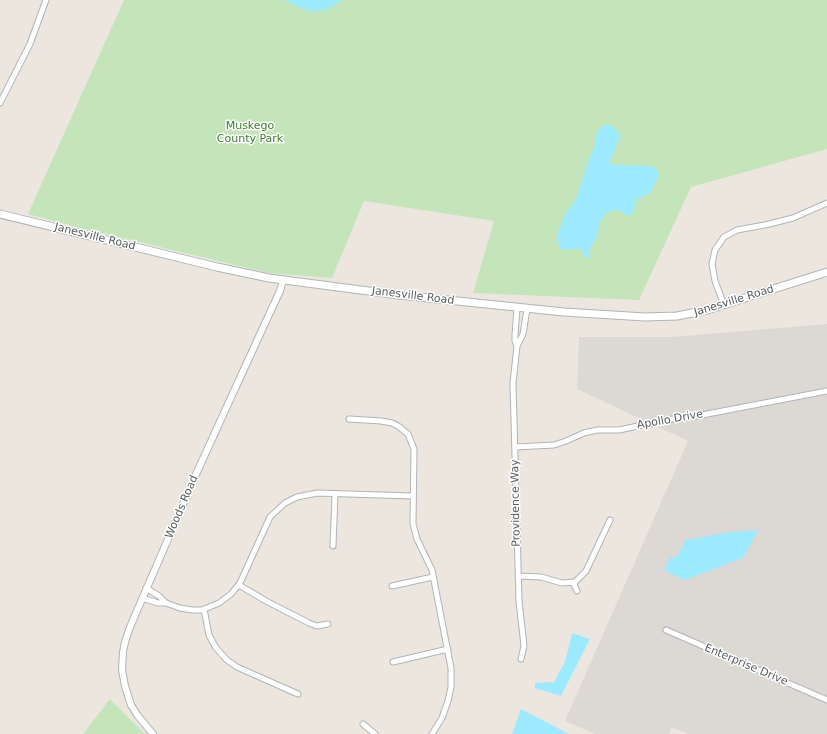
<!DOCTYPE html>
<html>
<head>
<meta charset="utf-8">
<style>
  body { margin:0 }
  canvas { display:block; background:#ece6df }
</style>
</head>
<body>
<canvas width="827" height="734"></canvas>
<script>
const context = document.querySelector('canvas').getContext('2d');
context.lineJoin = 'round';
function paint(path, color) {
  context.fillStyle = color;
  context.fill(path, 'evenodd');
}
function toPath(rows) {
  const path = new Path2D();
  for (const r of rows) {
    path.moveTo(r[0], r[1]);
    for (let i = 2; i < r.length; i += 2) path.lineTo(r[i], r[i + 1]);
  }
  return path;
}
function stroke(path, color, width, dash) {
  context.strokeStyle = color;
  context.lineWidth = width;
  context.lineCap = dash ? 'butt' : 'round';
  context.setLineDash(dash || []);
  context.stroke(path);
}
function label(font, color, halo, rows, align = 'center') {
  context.font = font + ' "DejaVu Sans",sans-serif';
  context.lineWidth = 3;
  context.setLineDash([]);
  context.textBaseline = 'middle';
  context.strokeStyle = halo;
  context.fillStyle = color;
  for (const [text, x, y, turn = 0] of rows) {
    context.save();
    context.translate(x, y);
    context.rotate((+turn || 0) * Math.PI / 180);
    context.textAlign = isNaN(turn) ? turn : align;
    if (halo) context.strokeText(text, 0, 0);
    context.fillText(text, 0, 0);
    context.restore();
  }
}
paint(toPath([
  [827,324,827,734,688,734,672,727,669,734,595,734,565,721,688,441,577,389,579,337,671,337]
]), '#dcd8d4');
paint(toPath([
  [124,0,827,0,827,149,691,187,639,300,473,293,494,221,364,201,332,278,269,273,76,227,28,214],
  [110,699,145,734,83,734]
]), '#c3e5b9');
paint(toPath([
  [284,0,342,0,326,10,311,12],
  [606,124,613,127,619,133,619,140,609,163,616,165,651,166,658,170,659,175,650,193,634,201,635,208,631,215,625,215,619,210,613,210,605,214,599,224,597,237,589,250,589,258,587,259,580,249,576,248,568,250,560,249,557,236,565,214,576,199,589,159,595,145,597,132],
  [758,530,743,558,684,580,664,570,670,557,676,558,686,540,730,532],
  [572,633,590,639,561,696,535,688,535,683,554,682,565,662],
  [521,709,569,734,512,734]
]), '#9ceaff');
const minor = toPath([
  [0,103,30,44,46,0],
  [724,305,715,281,712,264,715,250,724,237,737,230,765,225,793,218,827,203],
  [517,308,515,335,515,341,517,346],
  [349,419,381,421,392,423,398,426,408,434,414,449,413,524,417,539,432,570,451,668,451,687,448,701,442,718,432,734],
  [515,447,554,445,566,441,584,433,597,430,619,430,672,419,702,415,827,391],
  [333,546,335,494],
  [518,576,541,577,562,583,575,582,586,571,610,520],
  [573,582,577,591],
  [239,585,266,601,309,623,317,626,328,624],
  [392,586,433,577],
  [146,588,159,596,166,603],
  [142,598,158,603,166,603,180,608,192,610,202,610,219,603,231,594,240,583,270,517,285,503,297,497,317,493,413,496],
  [204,609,209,635,216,648,227,660,237,667,298,694],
  [666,630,827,700],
  [521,659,524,646,519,601,513,383,517,346,523,334,527,309],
  [393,662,448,649],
  [363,724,375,734]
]);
const tertiary = toPath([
  [153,734,138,716,131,705,125,686,122,670,123,652,125,642,130,627,197,472,261,332,280,291,283,280]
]);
const secondary = toPath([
  [0,214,217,267,269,278,399,295,564,312,645,317,677,316,707,310,827,272]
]);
stroke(minor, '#b0b4b8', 7);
stroke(tertiary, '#b0b4b8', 8);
stroke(secondary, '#afb5b8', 9);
stroke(minor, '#fff', 5);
stroke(tertiary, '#fff', 6);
stroke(secondary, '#fff', 7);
label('11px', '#3e802f', '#fff', [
  ["Muskego",250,126],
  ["County Park",250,139]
]);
label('11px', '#585e61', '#fff', [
  ["Janesville Road",95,237,14],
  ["Janesville Road",413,296,7],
  ["Janesville Road",734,301,-17],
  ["Apollo Drive",670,420,-10],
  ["Providence Way",516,503,-91],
  ["Woods Road",182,507,-67],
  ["Enterprise Drive",746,665,23]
]);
</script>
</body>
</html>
